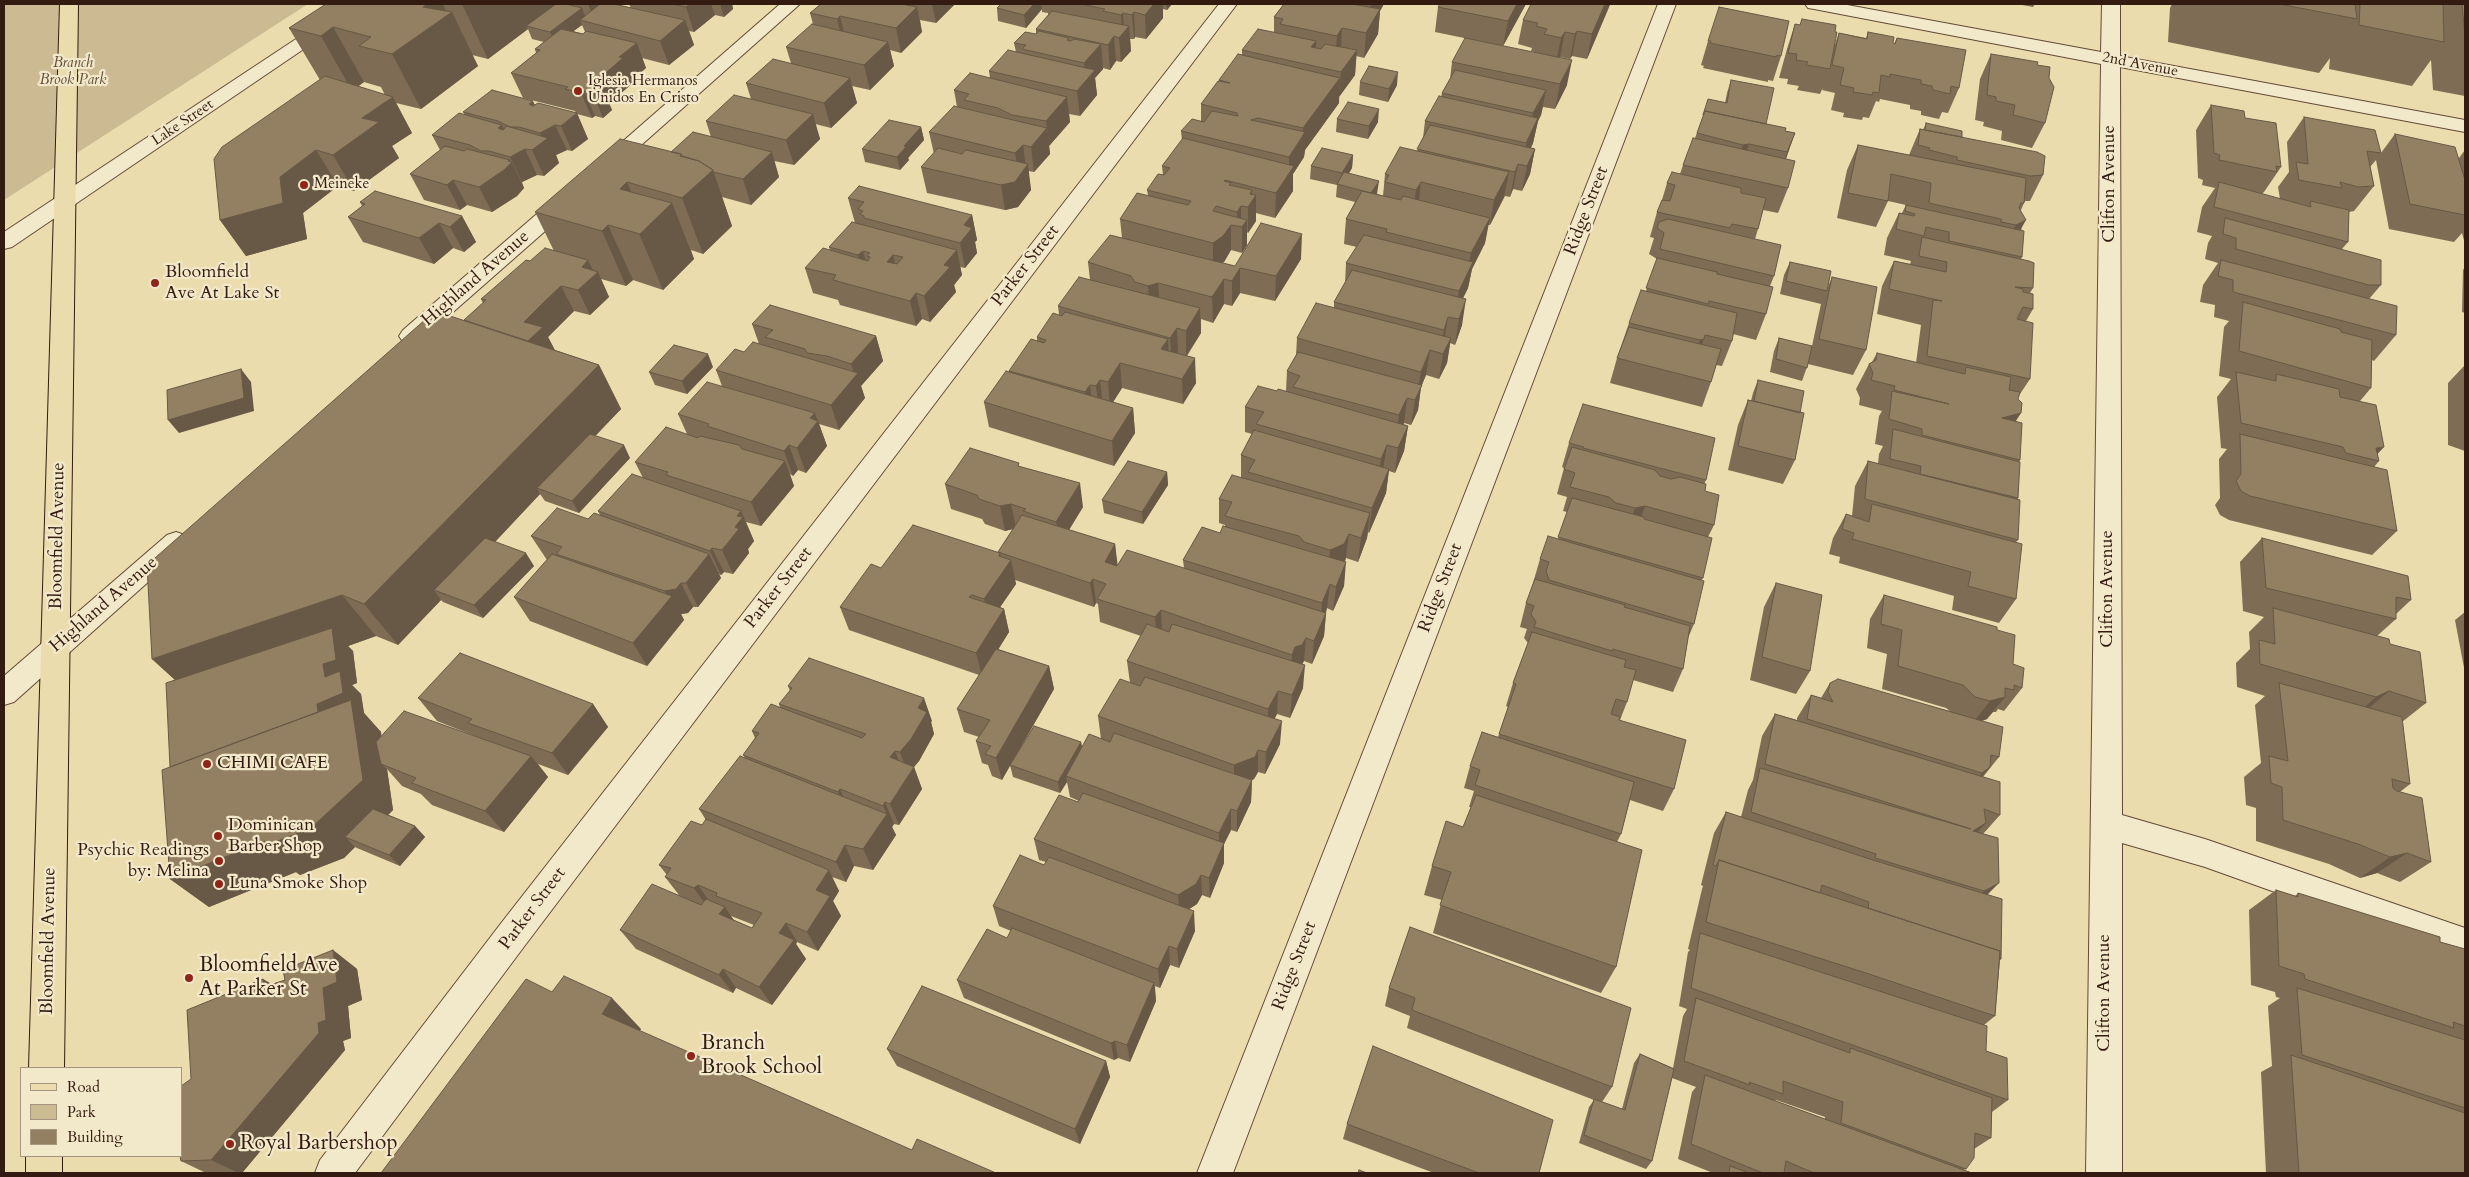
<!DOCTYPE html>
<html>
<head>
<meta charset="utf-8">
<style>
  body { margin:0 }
  #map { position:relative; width:2469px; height:1177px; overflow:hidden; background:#ebdcad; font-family:Cardo,serif }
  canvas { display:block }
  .frame { position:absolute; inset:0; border:5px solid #341b11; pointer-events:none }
  .legend { position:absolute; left:20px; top:1067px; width:162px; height:90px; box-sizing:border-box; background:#f2e8ca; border:1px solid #a69680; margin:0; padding:6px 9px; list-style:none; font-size:15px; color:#341b11 }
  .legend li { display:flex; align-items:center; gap:10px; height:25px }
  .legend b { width:25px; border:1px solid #a69680 }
</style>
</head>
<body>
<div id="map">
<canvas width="2469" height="1177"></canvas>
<div class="frame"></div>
<ul class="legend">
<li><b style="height:6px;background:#ebdcad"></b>Road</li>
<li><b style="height:14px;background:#ccbb92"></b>Park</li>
<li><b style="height:14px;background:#937f62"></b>Building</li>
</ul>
</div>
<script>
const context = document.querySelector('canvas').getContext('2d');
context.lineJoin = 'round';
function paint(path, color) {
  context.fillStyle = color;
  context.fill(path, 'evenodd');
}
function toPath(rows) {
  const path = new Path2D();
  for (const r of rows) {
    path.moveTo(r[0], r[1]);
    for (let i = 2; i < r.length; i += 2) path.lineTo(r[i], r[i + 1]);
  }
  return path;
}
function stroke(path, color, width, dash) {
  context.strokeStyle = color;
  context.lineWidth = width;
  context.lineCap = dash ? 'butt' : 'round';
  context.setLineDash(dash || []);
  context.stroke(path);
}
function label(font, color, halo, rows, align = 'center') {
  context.font = font + ' Cardo,serif';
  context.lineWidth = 4.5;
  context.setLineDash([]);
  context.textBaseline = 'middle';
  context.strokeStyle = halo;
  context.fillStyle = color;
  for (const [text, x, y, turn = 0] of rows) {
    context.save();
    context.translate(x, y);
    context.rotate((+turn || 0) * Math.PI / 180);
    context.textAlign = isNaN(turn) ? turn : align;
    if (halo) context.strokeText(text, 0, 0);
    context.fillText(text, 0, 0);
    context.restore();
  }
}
paint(toPath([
  [4,4,308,4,4,200]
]), '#ccbb92');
const minor = toPath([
  [349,4,370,4,12,247,4,249,4,232,349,4],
  [780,4,800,4,612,171,605,173,598,171,595,167,598,163,780,4],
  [1219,4,1237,4,526,944,355,1173,315,1173,320,1160,502,922,1219,4],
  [1658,4,1676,4,1233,1173,1197,1173,1658,4],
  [1805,4,1842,4,2101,52,2102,4,2120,4,2120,56,2465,120,2465,132,2120,67,2122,815,2205,839,2465,928,2465,960,2205,867,2122,843,2122,1173,2086,1173,2101,64,1814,9,1808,8,1805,4],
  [569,191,577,193,580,198,577,203,419,342,411,344,403,342,399,336,403,330,561,193,569,191],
  [176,532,185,535,189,542,185,549,14,702,4,705,4,676,167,535,176,532]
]);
const major = toPath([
  [60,4,78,4,64,1068,29,1068,60,4],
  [26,1156,62,1156,62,1173,26,1173,26,1156]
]);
stroke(minor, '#624b38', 2);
stroke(major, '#341b11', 2);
paint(minor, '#f2e8ca');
paint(major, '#ebdcad');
paint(toPath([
  [326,4,614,4,631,8,629,4,732,4,733,9,724,17,715,15,694,32,689,31,694,45,669,65,642,58,646,68,632,80,633,83,609,103,612,110,603,118,595,116,592,118,577,114,588,139,572,151,567,150,556,155,559,163,544,176,537,175,522,182,524,188,517,196,492,212,467,205,460,210,424,200,410,174,440,150,432,135,465,115,463,112,535,105,576,113,575,111,523,98,511,73,536,53,535,49,544,42,532,39,528,29,488,59,472,55,478,66,421,109,396,103,412,133,392,146,399,158,354,191,338,186,303,213,307,239,246,256,220,220,320,80,289,28],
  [582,25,585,32,583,34,573,31],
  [364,82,381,87,385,95,358,86],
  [821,4,954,4,954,5,936,23,920,20,922,32,901,53,890,50,894,66,870,90,852,86,857,103,831,128,815,124,820,139,794,165,774,161,779,177,751,205,722,197,732,226,703,254,691,250,694,259,663,290,633,280,626,286,601,279,609,297,590,315,574,311,548,337,555,350,599,365,621,409,595,436,630,458,579,513,545,501,540,494,495,542,534,566,483,618,443,602,441,600,398,645,376,636,348,646,353,651,357,683,352,685,361,694,364,713,381,732,381,737,480,738,437,721,418,698,593,704,608,727,568,775,538,764,548,777,504,832,432,805,421,794,402,786,387,769,393,810,388,815,415,826,425,837,400,866,357,848,355,847,344,858,300,875,296,872,209,907,170,879,170,767,175,680,152,659,464,320,483,303,481,299,530,261,554,251,535,212,671,152,711,137,706,121,751,99,746,83,791,63,786,47,813,24,810,13],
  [1001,4,1172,4,1167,10,1163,9,1163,18,1146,39,1135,37,1134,39,1130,39,1131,51,1121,62,1116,61,1110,70,1103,68,1103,69,1095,78,1097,95,1080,116,1069,114,1070,122,1049,146,1050,154,1034,172,1028,171,1031,190,1018,207,1005,210,927,193,921,167,934,154,929,132,957,107,954,90,990,78,989,71,1016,52,1014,43,1036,34,1036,29,1048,15,1048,13,1042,12,1042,9,1026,28,998,21,997,8],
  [1284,4,1384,4,1380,11,1378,34,1364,58,1356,56,1355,75,1339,97,1339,103,1305,150,1304,157,1293,174,1293,191,1275,218,1256,213,1256,221,1248,233,1247,232,1247,245,1242,253,1231,250,1224,262,1222,263,1235,266,1301,259,1275,301,1240,293,1232,306,1224,304,1213,323,1201,319,1201,333,1187,356,1196,383,1183,404,1122,388,1113,402,1133,408,1135,433,1114,466,989,427,984,402,1009,372,1009,371,1037,341,1037,337,1059,315,1058,306,1090,280,1088,262,1122,238,1120,219,1148,195,1147,190,1163,175,1162,166,1182,141,1181,131,1201,121,1201,104,1219,81,1219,80,1242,55,1242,50,1274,32,1274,17],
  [1526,4,1503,46,1435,32,1438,7],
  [2017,4,2035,4,2033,7],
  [2172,4,2465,4,2465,96,2433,90,2431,60,2412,86,2329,69,2330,58,2319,73,2168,42,2170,8],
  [1610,5,1587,59,1572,56,1570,59,1560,57,1559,58,1567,85,1555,109,1543,107,1541,115,1538,121,1533,143,1531,148,1535,149,1530,174,1522,191,1513,189,1510,197,1505,196,1490,225,1488,225,1485,243,1472,269,1468,288,1463,298,1462,325,1455,345,1450,343,1447,363,1439,379,1426,375,1421,387,1418,410,1411,425,1404,423,1403,424,1408,426,1404,451,1395,473,1389,471,1386,493,1369,533,1368,532,1367,538,1358,562,1346,558,1345,562,1344,586,1333,611,1327,608,1326,613,1324,636,1312,664,1304,661,1302,664,1303,688,1290,718,1277,714,1274,719,1280,744,1265,774,1258,772,1254,779,1252,780,1251,802,1237,832,1231,830,1224,844,1224,863,1210,898,1202,895,1197,904,1189,909,1195,931,1179,968,1170,965,1160,988,1155,986,1156,1001,1130,1062,1118,1058,1114,1060,964,998,957,980,1007,938,1011,931,999,926,993,906,1044,865,1046,862,1039,860,1034,839,1078,802,1079,801,1070,797,1067,782,1060,793,1013,777,1010,765,1002,780,992,776,988,765,982,763,976,741,979,737,964,732,957,709,979,675,849,630,840,607,881,568,998,552,1013,529,1005,531,985,524,982,519,951,509,945,484,1019,466,1083,507,1069,530,1115,544,1117,566,1184,568,1183,560,1220,533,1225,527,1225,525,1219,523,1219,499,1241,477,1241,455,1252,434,1245,432,1245,407,1277,391,1286,391,1287,371,1296,355,1297,338,1334,308,1334,302,1345,284,1346,263,1357,247,1344,244,1346,219,1355,202,1336,197,1337,185,1310,179,1311,166,1353,155,1352,168,1349,173,1377,194,1383,196,1385,174,1417,151,1423,138,1425,121,1441,97,1442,93,1450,79,1452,62,1540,54,1531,51,1532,48,1518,44,1523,20],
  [1015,580,1094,607,1096,603,1098,604,1100,622,1141,636,1127,661,1130,683,1098,716,1101,739,1082,747,1081,742,1011,764,1054,689,1049,666,998,649,1009,632,1004,609,1000,607,1016,584],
  [1795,24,1835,32,1834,47,1839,33,1866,38,1868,32,1894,44,1897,38,1959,88,1948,113,1942,112,1939,119,1921,115,1921,111,1910,109,1910,105,1880,99,1879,102,1876,101,1869,118,1863,117,1862,120,1843,117,1844,113,1831,110,1835,93,1822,90,1823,87,1820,94,1797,90,1799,86,1787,84,1788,79,1779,78,1787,49],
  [1708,41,1781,56,1773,81,1768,80,1768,82,1703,68,1704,66,1701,65],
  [1991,54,2037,65,2049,78,2045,123,2032,148,2001,140,2002,131,1983,126,1984,122,1975,120,1980,79],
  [1731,80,1766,124,1785,131,1795,133,1786,159,1788,188,1778,213,1763,210,1758,229,1755,239,1774,276,1770,286,1766,314,1756,340,1733,334,1732,341,1722,366,1716,365,1711,382,1702,407,1610,383,1617,358,1629,323,1646,291,1655,263,1657,259,1649,254,1654,238,1650,237,1657,212,1662,200,1667,183,1680,174,1683,165,1695,138,1702,119,1725,103,1727,93],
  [1360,82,1397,85,1388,102,1359,95],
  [2211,105,2245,118,2281,167,2264,192,2262,194,2280,199,2278,187,2289,172,2287,142,2304,117,2381,153,2395,134,2459,158,2465,150,2465,244,2462,233,2454,242,2389,229,2376,160,2370,167,2374,186,2354,211,2349,212,2348,242,2342,249,2381,285,2369,299,2396,335,2374,361,2372,360,2371,388,2360,401,2377,453,2379,461,2374,467,2397,531,2372,555,2229,520,2220,515,2215,505,2220,498,2219,459,2227,449,2221,448,2217,397,2231,379,2219,376,2224,327,2229,321,2214,317,2215,305,2200,302,2203,285,2218,263,2205,259,2208,243,2212,236,2197,232,2202,207,2215,188,2202,185,2203,180,2198,178,2196,130],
  [1337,119,1378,122,1368,139,1336,132],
  [1926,123,1962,137,2043,175,2030,201,2025,201,2024,203,2021,210,2022,257,2021,259,2033,288,2030,293,2033,309,2026,321,2030,379,2018,397,2015,421,2020,460,2019,462,2018,498,2018,540,2016,542,2016,599,1999,623,1952,610,1954,596,1839,563,1840,557,1829,554,1833,538,1846,514,1852,516,1855,486,1868,461,1878,464,1879,454,1883,446,1875,444,1879,416,1882,411,1859,405,1860,398,1856,389,1869,364,1872,362,1877,353,1916,363,1921,325,1877,314,1882,286,1894,261,1910,264,1911,261,1884,255,1887,238,1899,213,1902,213,1906,205,1888,201,1876,227,1837,218,1847,170,1858,145,1909,155,1920,129,1923,130],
  [921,127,924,140,908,158,909,160,900,170,865,162,862,149],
  [848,198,972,215,977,240,975,242,977,253,965,268,960,267,962,275,954,285,956,292,930,322,922,319,916,326,840,305,838,300,813,293,805,268,830,250,829,247,855,223],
  [360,202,462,216,476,242,464,252,453,248,434,264,363,242,348,217,362,206],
  [1790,262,1827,289,1832,277,1866,350,1853,375,1808,364,1802,381,1770,372,1774,351,1779,338,1812,346,1821,304,1780,294,1784,275],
  [2465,267,2465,313,2462,312,2463,270],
  [2465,320,2465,451,2448,445,2448,383,2464,366],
  [752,324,876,336,883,361,861,386,865,398,839,430,819,424,827,446,806,473,798,470,793,476,790,474,794,486,761,526,746,522,754,541,748,549,749,553,733,574,724,572,721,575,719,574,721,578,698,607,693,607,688,613,681,614,684,620,647,666,530,621,514,597,547,560,531,536,600,515,598,511,643,478,635,462,687,434,678,414,722,386,716,370,744,352,759,344],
  [713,367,687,394,655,385,649,372],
  [1758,380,1800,413,1795,460,1783,484,1728,470,1738,425,1748,400,1751,401,1753,393],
  [1569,443,1706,480,1704,484,1705,491,1714,525,1708,537,1703,578,1701,581,1694,624,1688,638,1683,669,1673,692,1633,680,1627,702,1620,720,1674,789,1663,811,1630,800,1621,834,1617,842,1616,967,1601,993,1433,933,1442,900,1424,895,1432,866,1463,827,1471,807,1469,807,1474,791,1464,788,1470,766,1498,737,1508,707,1506,706,1513,683,1528,643,1524,638,1527,629,1520,627,1526,603,1533,583,1540,559,1558,539,1567,512,1563,511,1567,497,1557,494,1564,468,1562,467],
  [2465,451,2465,504,2464,504,2464,452],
  [1167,472,1168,485,1143,524,1104,513,1102,500],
  [2262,538,2411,600,2396,614,2396,619,2377,636,2390,644,2426,703,2402,722,2410,784,2400,792,2431,862,2400,882,2377,873,2360,878,2329,864,2256,841,2256,808,2246,805,2244,777,2261,763,2255,705,2265,696,2237,687,2236,663,2250,649,2249,632,2264,617,2243,611,2240,562],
  [1776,583,1810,671,1796,694,1750,680,1764,607],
  [1884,595,1997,630,2013,664,2022,688,2004,711,1998,709,1996,712,1993,712,1987,719,1982,721,1999,757,1983,777,2000,815,1983,834,1987,894,2001,959,2000,960,1995,1016,1984,1025,1986,1051,2008,1100,1992,1112,1991,1138,1974,1149,1966,1169,1963,1170,1972,1173,1713,1173,1678,1159,1692,1092,1696,1087,1672,1078,1652,1161,1646,1169,1579,1143,1589,1107,1594,1100,1407,1028,1410,1016,1385,1006,1389,988,1410,927,1612,1087,1602,1102,1622,1109,1634,1063,1640,1054,1673,1068,1683,1016,1687,1009,1679,1006,1688,952,1690,950,1688,949,1702,889,1703,886,1701,885,1714,833,1726,812,1741,817,1748,790,1753,780,1762,736,1775,714,1797,720,1797,718,1811,695,1821,698,1830,683,1950,711,1946,708,1882,689,1887,654,1867,648,1870,619],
  [1776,1100,1825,1117,1825,1119,1775,1101],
  [2465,612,2465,673,2455,620],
  [788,686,932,721,931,722,934,734,919,761,914,767,922,789,899,825,894,824,892,827,896,835,873,870,854,866,846,882,832,877,839,891,833,901,841,916,818,951,797,942,796,944,806,959,772,1005,736,988,733,993,636,949,620,930,679,895,665,877,667,875,659,865,702,825,706,820,699,809,745,758,743,755,755,738,752,731,780,707,779,704,790,691],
  [731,916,754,925,752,928,734,920],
  [2276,890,2295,896,2298,893,2440,942,2465,949,2465,1173,2266,1173,2261,1072,2272,1066,2268,1006,2280,998,2276,997,2275,992,2251,985,2249,910],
  [333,950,357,969,362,1000,348,1006,351,1038,343,1041,345,1050,242,1173,206,1173,181,1161,191,1079,263,979,272,984,285,980],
  [887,1049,1106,1061,1110,1077,1080,1144,897,1066],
  [1347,1124,1539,1173,1434,1173,1343,1139]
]), '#7e6d54');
paint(toPath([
  [428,4,443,4,448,15,452,12,478,66,421,109,392,54,423,7],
  [461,4,561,4,526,26,528,29,488,59,462,4],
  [588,4,611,4,593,17],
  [690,4,711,4,715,15,694,32,686,7],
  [720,4,732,4,733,9,724,17],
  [932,4,954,4,954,5,936,23],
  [1034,4,1041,4,1042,9,1026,28,1024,15],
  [1154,4,1163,4,1163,18,1146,39,1145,15],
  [1166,4,1172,4,1167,10],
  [1371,4,1384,4,1380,11,1378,34,1364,58,1366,33,1368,29],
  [1517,4,1526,4,1503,46,1508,21],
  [1605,4,1610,4,1587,59,1592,34],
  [917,7,922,32,901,53,896,28],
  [582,8,587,20,580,20,582,25,556,44,550,32],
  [1134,12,1135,37,1134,39,1132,15],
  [1123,13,1124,32,1129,26,1131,51,1121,62,1119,38,1122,34,1121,15],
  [840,16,846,41,843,44,837,19],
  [685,20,694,45,669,65,660,41],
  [333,27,364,82,352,91,321,36],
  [1342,28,1341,52,1335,61,1337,36],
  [1577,31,1572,56,1570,59,1575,34],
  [1565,32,1560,57,1556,63,1561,38],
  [1114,36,1116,61,1110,70,1108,45],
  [1316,41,1315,66,1311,47],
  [888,42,894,66,870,90,864,65],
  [637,43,646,68,632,80,633,83,609,103,612,110,603,118,593,93,594,83,619,57],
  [1101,44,1103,69,1095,78,1097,95,1080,116,1077,91,1086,81,1084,63],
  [1357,50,1355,75,1339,97,1341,72],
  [1572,60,1567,85,1555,109,1560,84],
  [1398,72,1397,85,1388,102,1389,89],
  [850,78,857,103,831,128,824,103],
  [1340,78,1339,103,1305,150,1304,157,1293,174,1293,191,1275,218,1276,193,1289,174,1289,157,1303,136,1303,128],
  [1546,90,1541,115,1538,121,1533,143,1523,165,1522,165,1533,113],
  [584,91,595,116,592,118,581,93],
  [393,97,412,133,392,146,399,158,354,191,333,155,362,118],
  [1067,97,1070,122,1049,146,1046,121],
  [533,101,545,127,529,104],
  [1379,109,1378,122,1368,139,1369,126],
  [577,113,588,139,572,151,561,126],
  [813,114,820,139,794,165,786,140],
  [502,125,514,150,498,128],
  [555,125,567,150,556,155,559,163,544,176,532,150,544,141,540,133],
  [921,127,924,140,908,158,909,160,900,170,897,157,904,146],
  [1047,128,1050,154,1034,172,1031,147],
  [1795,133,1786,158,1778,177,1787,152],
  [1749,144,1741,169,1735,170,1743,145],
  [1023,145,1026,167,1028,164,1031,190,1018,207,1005,210,1001,185,1019,176,1015,153],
  [525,149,537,175,522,182,510,157],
  [1535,149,1530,174,1522,191,1527,166],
  [316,150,338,186,303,213,307,239,246,256,220,220],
  [772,152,779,177,751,205,743,179],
  [681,154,713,170,732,226,703,254,682,198,680,156],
  [1353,155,1352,168,1341,186,1342,173],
  [510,160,511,163,512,162,524,188,517,196,492,212,479,187],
  [1518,164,1513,189,1510,197,1515,172],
  [1509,172,1504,197,1490,225,1494,200],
  [453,180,467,205,460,210,447,185],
  [1379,181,1377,194,1371,193],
  [627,182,646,228,672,203,694,259,663,290,620,189],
  [1421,182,1418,208,1413,215,1416,190],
  [1252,190,1252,201,1256,195,1256,221,1248,233,1248,207,1250,194],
  [1241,206,1241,227,1237,226,1237,212],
  [972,215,977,240,975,242,977,253,965,268,960,243,964,225],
  [462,216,476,242,464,252,450,227],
  [1490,218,1485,243,1472,269,1468,288,1454,316,1459,291,1468,272,1471,253],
  [1247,220,1247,245,1242,253,1242,227],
  [2026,220,2012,245,2002,251,2016,225],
  [439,223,453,248,434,264,419,238],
  [608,225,633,280,626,286,602,231],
  [1231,225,1231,250,1224,262,1213,268,1213,243],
  [1302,234,1301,259,1275,301,1276,276],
  [957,250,962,275,954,285,956,292,930,322,924,296,944,265],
  [863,251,870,276,865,280,858,255],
  [893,255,899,280,887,262],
  [588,260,595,274,598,272,609,297,590,315,578,290,582,267],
  [1240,268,1240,293,1232,306,1232,281],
  [1224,279,1224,304,1213,323,1212,297],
  [1158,283,1160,309,1150,312,1148,286],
  [561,286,574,311,548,337,556,353,526,343,524,322],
  [916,293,922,319,916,326,910,301],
  [1466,299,1462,325,1455,345,1459,319],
  [1200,308,1201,333,1186,356,1186,331],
  [1448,317,1444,342,1440,353,1444,330],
  [1177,328,1178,354,1172,364,1170,338],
  [876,336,883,361,861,386,865,398,839,430,831,405,855,376,851,364],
  [1451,338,1447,363,1439,379,1443,354],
  [1168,339,1169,364,1161,349],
  [1704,339,1695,364,1691,365,1700,340],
  [1430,350,1426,375,1421,387,1418,410,1411,425,1415,400,1417,394,1421,372],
  [708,354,713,367,687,394,682,381],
  [1195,358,1196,383,1183,404,1182,379],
  [1120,363,1122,388,1110,407,1108,382],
  [599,365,621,409,543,491,537,488,540,494,445,595,434,590,441,600,398,645,364,604],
  [241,369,251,382,254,411,179,433,168,420],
  [1100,380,1103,405,1099,411,1096,386],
  [1090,385,1093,410,1088,417,1085,392],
  [1407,398,1404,423,1396,440,1399,415],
  [1133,408,1135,433,1114,466,1112,441],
  [815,413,818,422,818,421,827,446,806,473,797,448,810,418],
  [2021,413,2005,438,2002,418],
  [1408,426,1404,451,1395,473,1398,448],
  [624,445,630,458,579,513,572,501],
  [789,445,798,470,793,476,784,451],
  [1387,445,1383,470,1378,483,1381,459],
  [2384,447,2372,460,2376,448],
  [785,461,794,486,761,526,751,502],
  [1389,469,1386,493,1369,533,1372,508],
  [1167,472,1168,485,1143,524,1142,512],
  [1080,483,1083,507,1059,546,1056,522],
  [1011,504,1016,528,1005,531,1000,506],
  [1645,506,1636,531,1626,533,1635,508],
  [741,511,754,541,748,549,749,553,733,574,722,550,735,527,737,516],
  [1370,513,1367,538,1358,562,1361,538],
  [1349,534,1346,558,1341,568,1328,574,1330,550],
  [1115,544,1118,568,1105,562],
  [712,548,724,572,721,575,710,551],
  [526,553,534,566,483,618,474,605],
  [1000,553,1004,570,1011,560,1016,584,990,622,984,599,999,556],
  [709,554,721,578,698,607,686,583],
  [1346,562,1344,586,1333,611,1336,587],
  [1093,579,1096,603,1094,607,1090,583],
  [681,583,693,607,688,613,681,614,684,620,647,666,633,643,669,599,665,591],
  [1330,584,1327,608,1320,627,1322,603],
  [342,595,376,636,348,646,353,651,357,683,352,685,361,694,364,713,381,732,386,766,381,764,387,769,393,810,359,843,345,837,355,847,344,858,300,875,296,872,209,907,170,879,196,797,196,699,152,659],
  [1004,609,1009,632,982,676,976,653],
  [1161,610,1162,634,1157,641,1155,617],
  [1326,613,1324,636,1312,664,1314,641],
  [1306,638,1304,661,1300,668,1290,678,1292,655,1295,647],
  [1305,665,1303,688,1290,718,1292,695],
  [1049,666,1054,689,1002,780,996,758],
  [1278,691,1277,714,1268,732,1268,709],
  [2389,691,2362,714,2350,720,2376,697],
  [2005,697,1987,719,1972,724,1990,701],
  [924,698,932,721,931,722,934,734,919,761,908,774,900,752,918,708],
  [593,704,608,727,568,775,552,753],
  [1282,721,1280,744,1265,774,1266,752],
  [1081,742,1083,754,1066,776,1067,782,1060,793,1058,782],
  [1258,750,1258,772,1254,779,1234,787,1234,765],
  [895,751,903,773,890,757],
  [531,756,548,777,504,832,485,811],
  [914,767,922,789,899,825,890,804],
  [1990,767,1971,789,1964,795,1982,773],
  [1252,780,1251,802,1237,832,1237,811],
  [840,789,849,811,848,813,838,792],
  [885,802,894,824,892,827,896,835,873,870,863,849,887,814,883,806],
  [1231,809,1231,830,1224,844,1224,863,1210,898,1209,878,1219,853,1219,833],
  [1986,823,1967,844,1973,831],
  [415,826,425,837,400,866,389,855],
  [845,845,854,866,846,882,836,862],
  [2407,853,2377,873,2360,878,2390,857],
  [829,870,839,891,833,901,841,916,818,951,807,932,816,890],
  [1201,875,1202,895,1197,904,1180,915,1178,895],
  [1999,883,1979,903,1965,911,1984,891],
  [698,885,712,905,708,908,694,888],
  [725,907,738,927,719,914],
  [1194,911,1195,931,1179,968,1177,949],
  [786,923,797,942,796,944,806,959,772,1005,759,987,779,933],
  [1169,946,1170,965,1160,988,1158,969],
  [333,950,357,969,362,1000,348,1006,351,1038,343,1041,345,1050,242,1173,239,1173,211,1160,318,1023,323,988],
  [723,969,736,988,733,993,719,975],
  [263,979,290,997,264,987],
  [1154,983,1156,1001,1130,1062,1127,1045],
  [612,998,641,1029,632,1045,602,1014],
  [1115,1041,1118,1058,1114,1060,1111,1043],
  [1106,1061,1110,1077,1080,1144,1075,1129]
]), '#675945');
const building = toPath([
  [326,4,428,4,423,7,452,12,392,54,359,46,371,37,333,27,321,36,289,28,326,4],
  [556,4,566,4,582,8,550,32,526,26,556,4],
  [600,4,614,4,685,20,660,41,580,20,600,4],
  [672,4,690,4,686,7,672,4],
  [821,4,901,4,917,7,896,28,840,16,837,19,810,13,821,4],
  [1001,4,1034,4,1024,15,997,8,1001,4],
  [1081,4,1154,4,1145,15,1134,12,1132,15,1123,13,1121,15,1103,11,1105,9,1081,4],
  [1284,4,1352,4,1380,9,1366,33,1342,28,1337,36,1280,24,1283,19,1274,17,1284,4],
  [1440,4,1517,4,1508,21,1438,7,1440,4],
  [1531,4,1605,4,1592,34,1577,31,1575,34,1565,32,1561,38,1544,34,1547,29,1536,26,1538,23,1523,20,1531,4],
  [2279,4,2355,4,2357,19,2279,4],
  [2360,4,2443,4,2444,42,2359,25,2360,4],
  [2462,4,2465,4,2465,37,2462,4],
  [1719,7,1789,21,1781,56,1777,55,1776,57,1710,43,1711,41,1708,41,1719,7],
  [1052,11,1129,26,1119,38,1114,36,1108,45,1036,29,1052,11],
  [1802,19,1836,25,1835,32,1837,32,1830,69,1806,65,1808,62,1796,60,1797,54,1788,53,1795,24,1800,25,1802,19],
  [812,24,888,42,864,65,786,47,812,24],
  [561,29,583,34,586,31,637,43,619,57,623,58,594,83,602,85,593,93,584,91,581,93,565,89,568,87,511,73,540,50,535,49,561,29],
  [1258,29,1316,41,1311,47,1321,49,1325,44,1357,50,1341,72,1242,50,1258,29],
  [1039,31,1069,38,1067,40,1071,41,1074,39,1101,44,1084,63,1022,49,1026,45,1014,43,1025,32,1036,34,1039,31],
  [1868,32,1894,37,1893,43,1895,44,1897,38,1966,50,1959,88,1951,86,1950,94,1933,90,1932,86,1921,84,1921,80,1890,74,1890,77,1881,75,1879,93,1873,92,1872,95,1853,92,1854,88,1840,85,1844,68,1832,65,1839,33,1867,39,1868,32],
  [1465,38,1572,60,1560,84,1452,62,1465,38],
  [1008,50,1095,70,1077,91,989,71,1008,50],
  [1238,54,1340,78,1303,128,1258,118,1251,120,1305,132,1289,157,1181,131,1192,119,1204,122,1212,111,1238,116,1237,113,1201,104,1218,81,1230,83,1219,80,1238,54],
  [1991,54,2038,62,2037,65,2050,67,2049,78,2054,87,2045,123,2013,115,2015,105,1996,101,1996,97,1987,95,1991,54],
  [773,59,850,78,824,103,746,83,773,59],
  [1369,66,1398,72,1389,89,1360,82,1369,66],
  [1455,70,1546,90,1533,113,1442,93,1455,70],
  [970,73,1067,97,1046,121,1012,115,998,108,964,100,969,94,954,90,970,73],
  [325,76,393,97,362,118,379,122,333,155,316,150,280,177,283,203,220,220,214,159,222,147,325,76],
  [1731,80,1774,88,1766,124,1705,111,1703,115,1708,99,1727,103,1731,80],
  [492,90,533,101,529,104,533,106,538,103,577,113,561,126,555,125,540,133,519,127,510,127,548,138,532,150,525,149,510,157,489,151,481,151,470,145,432,135,459,113,502,125,498,128,503,130,507,126,510,127,498,121,463,112,492,90],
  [734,95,813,114,786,140,706,121,734,95],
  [1439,96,1538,118,1526,143,1425,121,1439,96],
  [1348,102,1379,109,1369,126,1337,119,1348,102],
  [2211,105,2244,111,2245,118,2276,123,2281,167,2276,166,2277,172,2219,160,2220,155,2214,153,2211,105],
  [954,106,1047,128,1031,147,1023,145,1015,153,929,132,954,106],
  [1705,111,1786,128,1785,131,1795,133,1787,152,1749,144,1743,145,1697,133,1705,111],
  [2304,117,2375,130,2381,153,2367,151,2374,186,2358,187,2340,182,2342,188,2299,180,2296,162,2308,164,2304,117],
  [889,120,921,127,904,146,906,147,897,157,862,149,889,120],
  [1926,123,1962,131,1962,137,1925,130,1926,123],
  [1430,125,1535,149,1527,166,1518,164,1515,172,1417,149,1430,125],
  [1920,129,2037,152,2045,156,2043,175,2030,176,1957,160,1957,157,1929,150,1930,148,1918,145,1920,129],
  [693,132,772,152,743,179,713,172,713,170,699,161,682,156,681,154,671,152,693,132],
  [2395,134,2455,147,2465,180,2465,215,2410,204,2395,134],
  [1183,138,1294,166,1276,193,1225,180,1224,181,1231,183,1229,185,1252,190,1250,194,1256,195,1248,207,1241,206,1237,212,1216,206,1213,211,1247,220,1242,227,1231,225,1223,236,1213,243,1120,219,1137,193,1188,205,1191,201,1147,190,1158,174,1164,175,1170,168,1162,166,1183,138],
  [1693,138,1795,161,1788,188,1683,165,1693,138],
  [620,139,681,154,680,156,699,161,713,170,682,198,627,182,620,189,672,203,640,234,608,225,602,231,535,212,620,139],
  [1858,145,2026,178,2024,203,2021,203,2019,208,2026,220,2016,225,2001,222,2001,219,1929,203,1931,183,1891,174,1888,201,1848,193,1858,145],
  [445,146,464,151,467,149,510,160,508,161,512,162,504,170,479,187,453,180,447,185,410,174,445,146],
  [1400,147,1509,172,1494,200,1421,182,1416,190,1385,182,1389,175,1385,174,1400,147],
  [938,148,962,154,966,150,1028,164,1015,182,1001,185,921,167,938,148],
  [1322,148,1353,155,1342,173,1311,166,1322,148],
  [1344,172,1379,181,1371,193,1337,184,1344,172],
  [1672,172,1741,188,1741,193,1766,198,1758,229,1732,224,1730,228,1657,212,1662,200,1670,201,1675,185,1667,183,1672,172],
  [2219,182,2311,207,2310,201,2349,210,2348,242,2214,207,2219,182],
  [859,186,972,215,964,225,972,228,960,243,864,218,864,216,860,214,863,211,858,209,864,202,848,198,859,186],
  [375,191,462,216,450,227,439,223,419,238,348,217,365,204,360,202,375,191],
  [1362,191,1401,200,1403,196,1490,218,1471,253,1386,232,1387,229,1346,219,1362,191],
  [1906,205,2024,231,2022,257,1949,241,1949,232,1926,227,1924,236,1896,229,1899,213,1914,216,1915,214,1905,211,1906,205],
  [2225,218,2381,260,2381,285,2369,285,2236,249,2236,238,2223,234,2225,218],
  [1668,219,1781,245,1774,276,1660,249,1664,233,1657,228,1659,222,1668,219],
  [852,222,957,250,944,265,950,267,924,296,916,293,910,301,833,280,836,275,805,268,823,248,868,261,870,257,867,256,870,253,863,251,858,255,829,247,852,222],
  [893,255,903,257,897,264,887,262,893,255],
  [1261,223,1302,234,1276,276,1240,268,1232,281,1224,279,1212,297,1158,283,1148,286,1135,282,1131,276,1088,262,1110,235,1235,266,1261,223],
  [1364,235,1473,262,1459,291,1346,263,1364,235],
  [1922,237,2029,261,2034,263,2033,288,2015,287,2023,289,2023,292,2033,294,2033,309,2023,307,2017,319,2033,323,2030,379,1927,356,1933,300,1942,301,1889,289,1894,261,1946,272,1947,262,1919,256,1922,237],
  [545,248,588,260,582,267,598,272,578,290,561,286,546,300,524,322,543,327,528,341,464,320,486,300,481,299,495,287,526,260,530,261,545,248],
  [1657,258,1717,272,1717,274,1773,287,1766,314,1709,301,1708,304,1646,288,1657,258],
  [2221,260,2397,306,2396,335,2233,292,2233,280,2218,276,2221,260],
  [1790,262,1831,271,1827,291,1786,281,1790,262],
  [1352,270,1466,299,1459,319,1448,317,1444,330,1334,302,1352,270],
  [1079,277,1200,308,1186,331,1177,328,1170,338,1058,306,1079,277],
  [1832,277,1877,287,1866,350,1819,339,1832,277],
  [1641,290,1737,313,1732,341,1705,335,1704,339,1700,340,1629,323,1641,290],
  [2243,302,2340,329,2341,332,2372,340,2371,388,2239,351,2243,302],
  [1316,303,1451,338,1443,354,1430,350,1421,372,1297,338,1316,303],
  [770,305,876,336,851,364,827,356,807,353,805,349,765,337,773,330,752,324,770,305],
  [435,311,599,365,364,604,342,595,152,659,147,565,435,311],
  [1065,312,1168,339,1161,349,1195,358,1182,379,1120,363,1108,382,1100,380,1096,386,1090,385,1085,392,1009,371,1031,339,1044,343,1046,340,1037,337,1053,313,1062,316,1065,312],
  [1629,327,1721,349,1711,382,1617,358,1629,327],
  [1779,338,1812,346,1807,368,1776,359,1779,338],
  [753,342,858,373,831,405,716,370,735,349,744,352,753,342],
  [674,345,708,354,682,381,649,372,674,345],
  [1298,352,1422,385,1415,400,1407,398,1399,415,1293,387,1300,376,1287,371,1298,352],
  [1877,353,1965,374,1966,367,2011,377,2009,390,2020,392,2018,399,2022,403,2021,413,2002,418,2022,423,2020,460,1922,435,1922,429,1889,419,1892,391,1949,404,1894,390,1895,386,1871,380,1873,373,1869,364,1876,360,1877,353],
  [241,369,244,398,168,420,167,390,241,369],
  [1006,371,1133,408,1112,441,984,402,1006,371],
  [2236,372,2276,381,2276,374,2339,389,2340,397,2376,405,2384,447,2376,448,2379,461,2346,453,2343,447,2241,423,2236,372],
  [1758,380,1804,391,1800,413,1754,401,1758,380],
  [707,382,815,413,810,418,818,421,797,448,789,445,784,451,707,426,709,424,678,414,707,382],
  [1258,386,1277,391,1278,389,1408,426,1398,448,1387,445,1381,459,1256,424,1264,412,1245,407,1258,386],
  [1748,400,1804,413,1795,460,1738,446,1748,400],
  [1583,404,1715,438,1706,480,1583,448,1584,447,1569,443,1583,404],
  [666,427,698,438,700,436,739,445,742,449,785,461,751,502,666,475,668,472,635,462,666,427],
  [1893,429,2020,462,2018,498,1920,474,1921,466,1890,459,1893,429],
  [1254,430,1389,469,1372,508,1248,472,1255,460,1241,455,1254,430],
  [590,434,624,445,572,501,537,488,590,434],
  [2240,434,2387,470,2397,531,2250,496,2241,491,2236,481,2241,474,2240,434],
  [1572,447,1655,470,1660,476,1671,479,1680,477,1706,484,1705,491,1719,495,1714,525,1645,506,1635,508,1616,503,1609,497,1570,487,1575,473,1564,469,1572,447],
  [970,448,1019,463,1018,466,1080,483,1056,522,1023,511,1026,509,1011,504,1000,506,979,499,977,495,945,484,970,448],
  [1128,461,1167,472,1142,512,1102,500,1128,461],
  [1868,461,2020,500,2018,540,1865,499,1868,461],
  [632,474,741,511,737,516,743,517,735,527,739,529,722,550,712,548,710,551,598,511,632,474],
  [1232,475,1370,513,1361,538,1349,534,1344,544,1330,550,1304,542,1299,536,1225,516,1232,502,1219,499,1232,475],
  [1572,498,1644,517,1644,519,1712,538,1703,578,1558,537,1572,498],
  [1872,504,2022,544,2016,599,1968,586,1971,572,1852,539,1854,533,1842,529,1846,514,1869,522,1872,504],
  [557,508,588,519,594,513,709,554,686,583,681,583,676,589,665,591,556,554,562,547,531,536,557,508],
  [1022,515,1115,544,1105,562,1117,566,1127,550,1326,613,1314,641,1306,638,1302,645,1295,647,1292,655,1161,610,1155,617,1097,599,1106,584,1093,579,1090,583,998,552,1022,515],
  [913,525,1000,553,999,556,1011,560,984,599,972,595,969,597,1004,609,976,653,840,607,871,564,881,568,913,525],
  [1223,526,1346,562,1336,587,1330,584,1322,603,1183,560,1202,527,1220,533,1223,526],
  [1548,536,1704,581,1694,624,1549,580,1546,571,1549,562,1540,559,1548,536],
  [485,538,526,553,474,605,434,590,485,538],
  [2262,538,2408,576,2411,600,2396,597,2396,619,2266,588,2262,538],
  [552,554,672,596,633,643,514,597,552,554],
  [1535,579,1625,605,1624,607,1690,626,1683,669,1613,649,1612,651,1534,627,1536,622,1531,614,1534,606,1526,603,1535,579],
  [1776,583,1822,595,1810,671,1762,657,1776,583],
  [1884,595,1997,627,1997,630,2015,635,2013,664,2024,668,2022,688,2014,685,2014,690,2005,688,2005,697,1990,701,1975,697,1963,685,1898,666,1902,630,1881,624,1884,595],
  [2273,608,2389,639,2390,644,2420,652,2426,703,2389,691,2376,697,2260,664,2259,640,2275,644,2273,608],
  [1147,624,1169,632,1172,624,1305,665,1292,695,1278,691,1268,709,1127,661,1147,624],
  [332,628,336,660,323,664,325,677,340,671,343,693,317,704,318,712,170,767,166,683,332,628],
  [1532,632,1626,660,1624,667,1636,670,1627,702,1616,699,1611,714,1620,717,1619,720,1686,740,1674,789,1499,734,1516,684,1513,683,1532,632],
  [996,649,1049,666,996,758,985,754,991,746,976,741,990,720,957,709,996,649],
  [460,653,593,704,552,753,468,723,472,719,418,698,460,653],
  [809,658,924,698,918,708,927,712,911,739,900,752,895,751,890,757,914,767,890,804,885,802,883,806,840,789,838,792,743,755,759,733,752,731,771,704,862,738,866,734,779,704,792,688,788,686,809,658],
  [1145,677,1282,721,1266,752,1258,750,1255,757,1234,765,1098,716,1120,679,1140,686,1145,677],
  [1838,679,2003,727,1999,757,1991,755,1990,767,1982,773,1807,719,1811,695,1833,702,1828,692,1830,683,1838,679],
  [2279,683,2402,717,2410,784,2392,779,2393,788,2397,791,2422,798,2431,862,2407,853,2390,857,2358,844,2283,820,2282,787,2271,783,2269,756,2288,761,2279,683],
  [351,700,363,780,311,828,265,846,265,841,170,879,162,770,351,700],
  [404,711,531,756,485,811,412,783,416,778,381,764,376,742,404,711],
  [1775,714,2000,782,2000,815,1984,809,1986,823,1973,831,1998,838,1999,883,1984,891,1875,858,1876,854,1751,812,1760,768,1971,829,1765,764,1775,714],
  [1034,726,1081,742,1058,782,1010,765,1034,726],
  [1482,732,1634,782,1621,834,1475,785,1480,770,1470,766,1482,732],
  [1114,733,1252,780,1237,811,1231,809,1219,833,1066,776,1089,734,1110,742,1114,733],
  [740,756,887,814,863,849,845,845,836,862,699,809,740,756],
  [1083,793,1224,843,1209,878,1201,875,1196,884,1178,895,1034,839,1059,795,1078,802,1083,793],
  [1476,795,1642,850,1616,967,1440,905,1451,872,1432,866,1446,821,1463,827,1476,795],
  [373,809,415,826,389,855,345,837,373,809],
  [1726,812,1876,861,2002,899,2001,959,2000,959,2000,951,1868,908,1869,902,1822,885,1820,893,1719,860,1716,866,1713,865,1726,812],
  [706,819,829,870,816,890,830,896,807,932,786,923,779,933,794,940,759,987,723,969,719,975,620,930,652,884,701,905,706,899,725,907,719,914,752,928,762,913,716,896,717,893,698,885,694,888,665,877,671,868,659,865,691,821,702,825,706,819],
  [1020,855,1044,865,1049,857,1194,911,1177,949,1169,946,1158,969,993,906,1020,855],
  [1719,860,2000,951,1995,1016,1866,973,1706,922,1719,860],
  [2276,890,2298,897,2298,893,2440,937,2440,942,2465,949,2465,1026,2453,1022,2454,1028,2305,979,2304,974,2279,966,2276,890],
  [1410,927,1631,1008,1612,1087,1412,1010,1415,998,1389,988,1410,927],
  [1012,928,1154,983,1127,1045,1115,1041,1111,1043,957,980,987,929,1007,938,1012,928],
  [1700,933,1987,1026,1986,1051,2007,1058,2008,1100,1691,988,1700,933],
  [333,950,337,982,323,988,326,1020,318,1023,319,1033,211,1160,181,1161,180,1156,181,1156,181,1086,191,1079,187,1010,263,979,264,987,285,980,283,970,333,950],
  [564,976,612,998,602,1014,912,1150,917,1139,996,1173,381,1173,526,979,552,992,564,976],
  [922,986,1106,1061,1075,1129,887,1049,922,986],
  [2297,988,2465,1040,2465,1108,2302,1055,2297,988],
  [1696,998,1850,1053,1850,1048,1992,1098,1991,1138,1975,1133,1974,1158,1966,1169,1841,1123,1843,1102,1783,1081,1783,1094,1749,1082,1750,1085,1684,1061,1696,998],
  [1373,1046,1553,1120,1539,1173,1479,1173,1347,1124,1373,1046],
  [1640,1054,1674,1069,1652,1161,1584,1135,1594,1099,1625,1110,1640,1054],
  [2291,1055,2465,1113,2465,1173,2299,1173,2291,1055],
  [1705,1075,1972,1173,1814,1173,1786,1161,1784,1173,1763,1173,1691,1144,1705,1075],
  [1730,1166,1749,1173,1729,1173,1730,1166],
  [1359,1170,1367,1173,1358,1173,1359,1170]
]);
paint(building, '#937f62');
stroke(building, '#675945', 1);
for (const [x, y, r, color] of [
  [578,91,5,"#8f2418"],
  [304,185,5,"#8f2418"],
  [155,283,5,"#8f2418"],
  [207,764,5,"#8f2418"],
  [218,836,5,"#8f2418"],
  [219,861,5,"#8f2418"],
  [219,884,5,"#8f2418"],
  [189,978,5,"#8f2418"],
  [691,1056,5,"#8f2418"],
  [230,1144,5,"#8f2418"]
]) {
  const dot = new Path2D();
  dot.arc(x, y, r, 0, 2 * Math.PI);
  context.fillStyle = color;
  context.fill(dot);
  stroke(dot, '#f2e8ca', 2);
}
label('italic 15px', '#624b38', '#f2e8ca', [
  ["Branch",73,64],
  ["Brook Park",73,81]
]);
label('15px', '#341b11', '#f2e8ca', [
  ["2nd Avenue",2140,65,11],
  ["Lake Street",183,123,-34]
]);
label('15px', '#341b11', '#f2e8ca', [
  ["Iglesia Hermanos",588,82],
  ["Unidos En Cristo",588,99],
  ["Meineke",314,185]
], 'left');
label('18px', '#341b11', '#f2e8ca', [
  ["Clifton Avenue",2110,184,-90],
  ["Ridge Street",1587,211,-69],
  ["Parker Street",1026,266,-52],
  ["Highland Avenue",476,279,-41],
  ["Bloomfield Avenue",58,536,-89],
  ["Parker Street",779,588,-52],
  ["Ridge Street",1441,588,-69],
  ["Clifton Avenue",2108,589,-90],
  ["Highland Avenue",104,605,-41],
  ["Parker Street",533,909,-53],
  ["Bloomfield Avenue",49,941,-89],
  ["Ridge Street",1295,966,-69],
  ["Clifton Avenue",2105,993,-90]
]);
label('18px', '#341b11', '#f2e8ca', [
  ["Bloomfield",165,273],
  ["Ave At Lake St",165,294],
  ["CHIMI CAFE",217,764],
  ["Dominican",228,826],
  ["Barber Shop",228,847],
  ["Psychic Readings",209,851,"right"],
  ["by: Melina",209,872,"right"],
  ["Luna Smoke Shop",229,884]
], 'left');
label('21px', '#341b11', '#f2e8ca', [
  ["Bloomfield Ave",199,966],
  ["At Parker St",199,990],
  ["Branch",701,1044],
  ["Brook School",701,1068],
  ["Royal Barbershop",240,1144]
], 'left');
</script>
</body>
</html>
